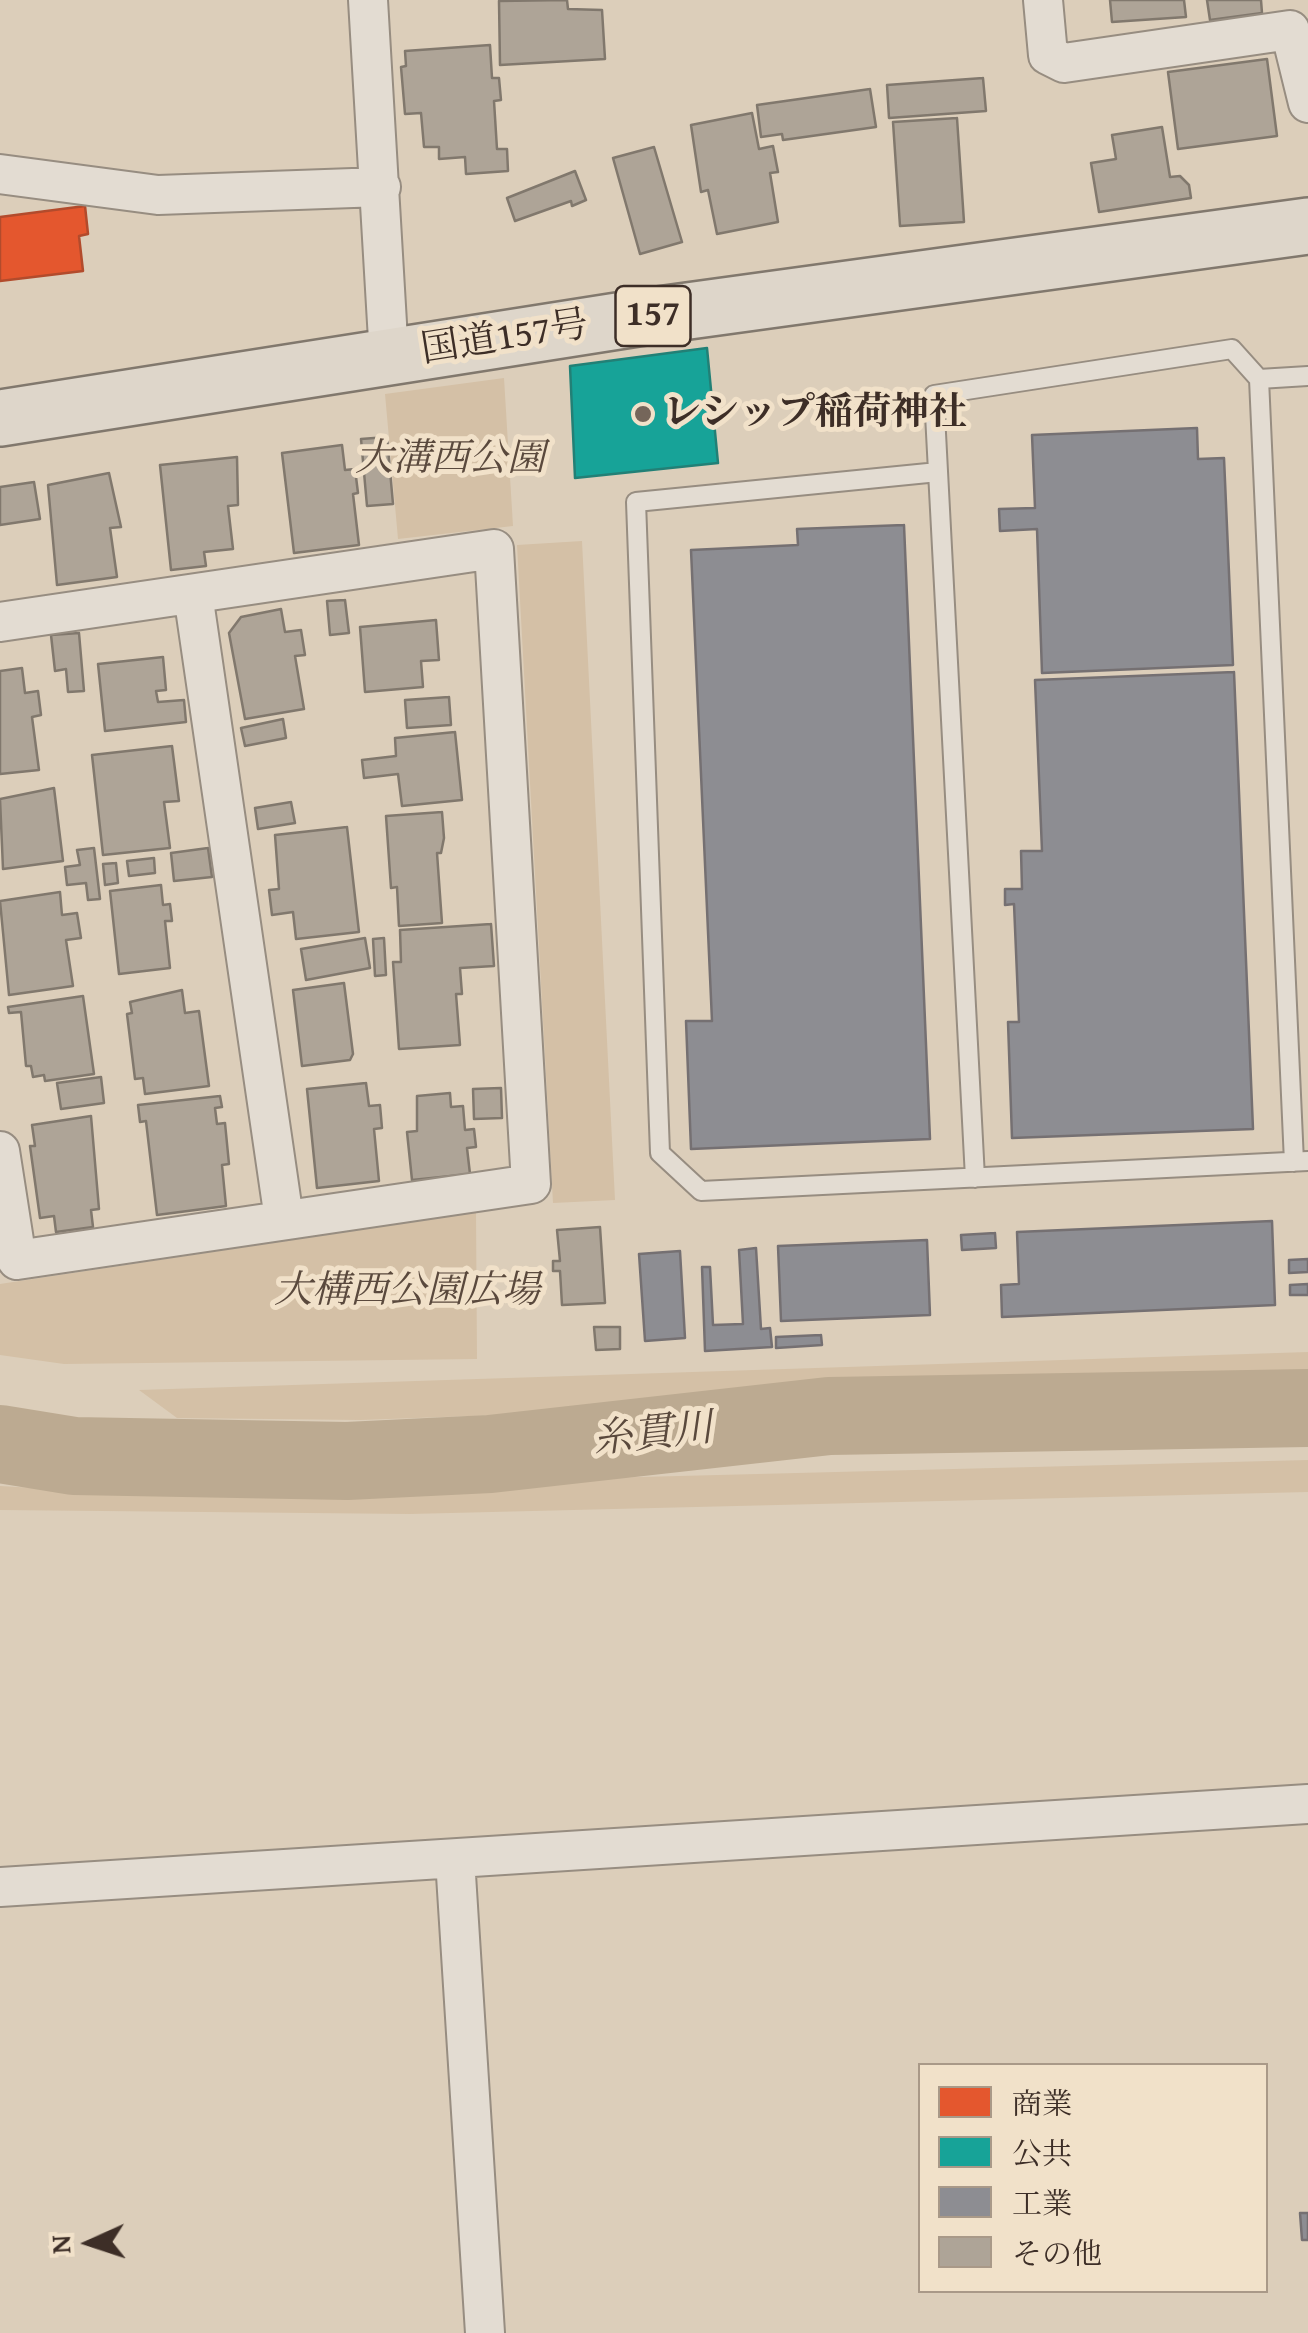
<!DOCTYPE html>
<html>
<head>
<meta charset="utf-8">
<style>
  body { margin:0 }
  #map { position:relative; width:1308px; height:2333px; overflow:hidden; background:#dcceba; font-family:"Gentium Book Plus","Noto Serif JP",serif }
  canvas { display:block }
  .legend { position:absolute; left:918px; top:2063px; width:350px; height:230px; box-sizing:border-box; background:#f1e1c9; border:2px solid #a99988; margin:0; padding:12px 18px; list-style:none; font-size:30px; color:#3d2e27 }
  .legend li { display:flex; align-items:center; gap:20px; height:50px }
  .legend b { width:50px; border:2px solid #a99988 }
  .north { position:absolute; left:40px; top:2193px; width:100px; height:100px; -webkit-text-stroke:8px #f1e1c9; paint-order:stroke; rotate:267deg; font-size:28px; font-weight:700; line-height:40px; text-align:center; color:#3d2e27 }
  .north::after { content:''; display:block; margin:auto; width:35px; height:45px; background:#3d2e27; clip-path:polygon(50% 0,100% 100%,50% 72%,0 100%) }
</style>
</head>
<body>
<div id="map">
<canvas width="1308" height="2333"></canvas>
<ul class="legend">
<li><b style="height:28px;background:#e4572e"></b>商業</li>
<li><b style="height:28px;background:#17a398"></b>公共</li>
<li><b style="height:28px;background:#8d8d92"></b>工業</li>
<li><b style="height:28px;background:#aea497"></b>その他</li>
</ul>
<div class="north">N</div>
</div>
<script>
const context = document.querySelector('canvas').getContext('2d');
context.lineJoin = 'round';
function paint(path, color) {
  context.fillStyle = color;
  context.fill(path, 'evenodd');
}
function toPath(rows) {
  const path = new Path2D();
  for (const r of rows) {
    path.moveTo(r[0], r[1]);
    for (let i = 2; i < r.length; i += 2) path.lineTo(r[i], r[i + 1]);
  }
  return path;
}
function stroke(path, color, width, dash) {
  context.strokeStyle = color;
  context.lineWidth = width;
  context.lineCap = dash ? 'butt' : 'round';
  context.setLineDash(dash || []);
  context.stroke(path);
}
function label(font, color, halo, rows, align = 'center') {
  context.font = font + ' "Gentium Book Plus","Noto Serif JP",serif';
  context.lineWidth = 10;
  context.setLineDash([]);
  context.textBaseline = 'middle';
  context.strokeStyle = halo;
  context.fillStyle = color;
  for (const [text, x, y, turn = 0] of rows) {
    context.save();
    context.translate(x, y);
    context.rotate((+turn || 0) * Math.PI / 180);
    context.textAlign = isNaN(turn) ? turn : align;
    if (halo) context.strokeText(text, 0, 0);
    context.fillText(text, 0, 0);
    context.restore();
  }
}
paint(toPath([
  [504,378,513,526,398,539,385,394],
  [582,541,615,1200,553,1203,517,545],
  [476,1212,477,1359,64,1364,0,1355,0,1284],
  [1308,1352,1308,1397,884,1410,691,1408,361,1420,177,1418,139,1390],
  [1308,1460,1308,1492,410,1514,0,1510,0,1486,89,1491]
]), '#d4c0a6');
const shops = toPath([
  [85,206,88,234,79,236,83,271,0,281,0,217,85,206]
]);
paint(shops, '#e4572e');
stroke(shops, '#b24b2c', 2.5);
const public = toPath([
  [707,348,718,463,575,478,570,366,707,348]
]);
paint(public, '#17a398');
stroke(public, '#228076', 2.5);
const industry = toPath([
  [1197,428,1198,459,1224,458,1233,665,1042,673,1037,529,1000,531,999,509,1035,508,1032,435,1197,428],
  [904,525,930,1139,691,1149,686,1021,712,1021,691,550,798,545,797,529,904,525],
  [1234,672,1253,1129,1012,1138,1008,1022,1019,1022,1014,904,1005,905,1005,889,1022,889,1021,851,1042,851,1035,680,1234,672],
  [1272,1221,1275,1305,1002,1317,1001,1285,1019,1284,1017,1232,1272,1221],
  [995,1233,996,1248,962,1250,961,1235,995,1233],
  [927,1240,930,1315,781,1321,778,1246,927,1240],
  [756,1248,761,1329,770,1328,772,1347,705,1351,702,1267,710,1267,713,1325,743,1324,739,1250,756,1248],
  [680,1251,685,1338,645,1341,639,1254,680,1251],
  [1308,1259,1308,1272,1289,1273,1289,1260,1308,1259],
  [1308,1284,1308,1295,1290,1295,1290,1285,1308,1284],
  [821,1335,822,1345,776,1348,776,1337,821,1335],
  [1300,2213,1308,2213,1308,2240,1302,2240,1300,2213]
]);
paint(industry, '#8d8d92');
stroke(industry, '#757072', 2.5);
stroke(toPath([
  [0,1444,74,1456,347,1461,490,1454,829,1416,1308,1408]
]), '#bcaa91', 78);
const building = toPath([
  [567,0,568,9,602,10,605,59,500,65,499,1,567,0],
  [1110,0,1184,0,1186,17,1112,22,1110,0],
  [1207,0,1261,0,1262,13,1210,20,1207,0],
  [490,45,492,78,499,78,501,100,494,101,497,149,507,149,508,171,466,174,465,157,439,159,439,147,424,147,421,113,405,114,401,67,406,66,405,51,490,45],
  [1267,59,1277,136,1178,149,1168,72,1267,59],
  [983,78,986,111,889,118,887,85,983,78],
  [870,89,876,127,783,140,782,134,761,137,757,105,870,89],
  [752,113,759,149,773,146,778,172,770,173,778,222,717,234,708,190,701,192,691,125,752,113],
  [957,118,964,222,900,226,893,122,957,118],
  [1162,127,1170,177,1180,176,1189,185,1191,198,1099,212,1091,163,1116,159,1112,135,1162,127],
  [654,147,682,242,640,254,613,158,654,147],
  [575,171,586,200,572,206,571,201,515,221,507,198,575,171],
  [387,437,393,504,367,506,361,439,387,437],
  [342,445,345,470,355,469,358,493,353,494,359,545,294,553,282,453,342,445],
  [237,457,238,505,228,506,233,549,204,552,206,566,171,570,160,465,237,457],
  [109,473,121,527,110,528,117,577,57,585,48,485,109,473],
  [34,482,40,519,0,525,0,487,34,482],
  [345,600,349,633,330,635,327,601,345,600],
  [281,609,285,632,301,630,305,655,295,656,304,709,245,719,229,633,241,617,281,609],
  [436,620,439,660,421,661,423,687,365,692,360,627,436,620],
  [79,633,84,691,68,692,66,669,55,671,51,635,79,633],
  [163,657,166,690,156,691,158,702,184,700,186,722,105,731,98,664,163,657],
  [22,668,25,693,38,691,41,715,32,717,39,770,0,774,0,671,22,668],
  [449,697,451,725,407,728,405,700,449,697],
  [283,719,286,738,245,746,241,728,283,719],
  [455,732,462,800,402,806,398,774,364,778,362,760,396,756,395,738,455,732],
  [172,746,179,801,164,802,170,848,103,855,92,755,172,746],
  [54,788,63,861,3,869,0,799,54,788],
  [291,802,295,823,258,829,255,808,291,802],
  [442,812,444,838,441,853,437,853,442,923,399,926,397,887,391,888,386,816,442,812],
  [347,827,359,932,296,939,293,912,272,915,269,890,279,889,275,835,347,827],
  [94,848,100,899,88,900,86,883,67,885,65,867,80,865,77,850,94,848],
  [208,848,212,877,174,881,171,853,208,848],
  [154,858,155,873,129,876,127,861,154,858],
  [116,863,118,883,105,885,103,864,116,863],
  [161,885,163,905,170,904,172,921,165,921,170,968,119,974,110,891,161,885],
  [60,892,62,915,77,913,81,938,66,940,73,986,9,995,0,901,60,892],
  [491,924,494,966,460,968,462,994,456,994,460,1045,399,1049,393,962,401,962,400,930,491,924],
  [365,938,370,968,306,980,301,949,365,938],
  [384,938,386,975,375,976,373,939,384,938],
  [344,983,353,1054,350,1060,302,1066,293,990,344,983],
  [182,990,185,1013,199,1011,209,1086,145,1094,143,1078,135,1079,127,1014,132,1013,130,1002,182,990],
  [83,996,94,1074,45,1081,44,1075,33,1077,31,1066,26,1066,21,1012,9,1013,8,1007,83,996],
  [101,1077,104,1103,61,1109,57,1083,101,1077],
  [366,1083,369,1106,380,1105,382,1128,374,1129,379,1181,317,1188,307,1089,366,1083],
  [501,1088,502,1118,474,1119,473,1089,501,1088],
  [450,1093,451,1107,463,1106,465,1130,474,1129,476,1147,467,1148,470,1174,412,1180,407,1132,417,1131,417,1096,450,1093],
  [220,1096,222,1107,215,1108,217,1124,225,1123,229,1164,222,1165,226,1206,157,1215,146,1121,140,1122,138,1105,220,1096],
  [91,1116,99,1209,91,1210,93,1227,56,1232,54,1216,40,1218,30,1146,35,1146,32,1125,91,1116],
  [600,1227,605,1303,562,1305,560,1271,553,1271,553,1261,560,1261,557,1230,600,1227],
  [594,1327,620,1327,620,1349,596,1350,594,1327]
]);
paint(building, '#aea497');
stroke(building, '#81786d', 2.5);
const service = toPath([
  [1259,379,1294,1162],
  [938,472,636,502,660,1153,701,1191,1308,1161],
  [975,1178,934,395,1232,349,1259,379,1308,376]
]);
const minor = toPath([
  [368,0,389,357],
  [1043,0,1048,55,1064,63,1290,30,1308,103],
  [0,174,158,195,381,187],
  [193,594,284,1219],
  [0,622,494,549,531,1184,17,1260,0,1151],
  [455,1859,485,2333],
  [0,1887,1308,1804]
]);
const trunk = toPath([
  [0,418,637,318,1308,226]
]);
stroke(service, '#978d81', 22);
stroke(minor, '#978d81', 42);
stroke(trunk, '#81786d', 60);
stroke(service, '#e3dcd2', 18);
stroke(minor, '#e3dcd2', 38);
stroke(trunk, '#ded6ca', 55);
for (const [x, y, r, color] of [
  [643,414,10,"#75665a"]
]) {
  const dot = new Path2D();
  dot.arc(x, y, r, 0, 2 * Math.PI);
  context.fillStyle = color;
  context.fill(dot);
  stroke(dot, '#f1e1c9', 4);
}
for (const [x, y, w] of [
  [653,316,75]
]) {
  const box = new Path2D();
  box.roundRect(x - w / 2, y - 30, w, 60, 8);
  context.fillStyle = '#f1e1c9';
  context.fill(box);
  stroke(box, '#3d2e27', 2.5);
}
label('bold 35px', '#3d2e27', null, [
  ["157",653,316]
]);
label('38px', '#3d2e27', '#f1e1c9', [
  ["国道157号",505,339,-9]
]);
label('bold 38px', '#3d2e27', '#f1e1c9', [
  ["レシップ稲荷神社",663,414]
], 'left');
label('italic 38px', '#5a493d', '#f1e1c9', [
  ["大溝西公園",450,460],
  ["大構西公園広場",407,1292]
]);
label('italic 40px', '#5a493d', '#f1e1c9', [
  ["糸貫川",653,1436,-6]
]);
</script>
</body>
</html>
